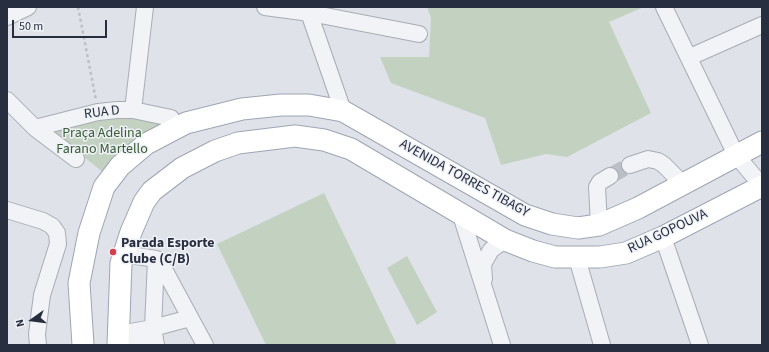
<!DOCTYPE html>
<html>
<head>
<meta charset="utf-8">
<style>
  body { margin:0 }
  #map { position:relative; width:769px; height:352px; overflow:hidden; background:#dfe2e8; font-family:"Source Sans 3",sans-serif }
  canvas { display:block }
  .frame { position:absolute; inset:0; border:8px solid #272e3f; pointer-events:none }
  .north { position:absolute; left:12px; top:300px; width:40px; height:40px; -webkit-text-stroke:3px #eef1f6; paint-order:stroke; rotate:256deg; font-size:11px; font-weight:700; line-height:16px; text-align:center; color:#272e3f }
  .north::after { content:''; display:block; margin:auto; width:14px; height:18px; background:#272e3f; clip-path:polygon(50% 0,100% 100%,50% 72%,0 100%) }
  .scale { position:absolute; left:12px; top:20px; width:95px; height:18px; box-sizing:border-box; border:2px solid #272e3f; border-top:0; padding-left:5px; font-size:12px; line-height:14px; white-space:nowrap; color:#272e3f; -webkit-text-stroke:3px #eef1f6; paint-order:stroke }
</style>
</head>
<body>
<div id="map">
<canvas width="769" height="352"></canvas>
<div class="frame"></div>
<div class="north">N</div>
<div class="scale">50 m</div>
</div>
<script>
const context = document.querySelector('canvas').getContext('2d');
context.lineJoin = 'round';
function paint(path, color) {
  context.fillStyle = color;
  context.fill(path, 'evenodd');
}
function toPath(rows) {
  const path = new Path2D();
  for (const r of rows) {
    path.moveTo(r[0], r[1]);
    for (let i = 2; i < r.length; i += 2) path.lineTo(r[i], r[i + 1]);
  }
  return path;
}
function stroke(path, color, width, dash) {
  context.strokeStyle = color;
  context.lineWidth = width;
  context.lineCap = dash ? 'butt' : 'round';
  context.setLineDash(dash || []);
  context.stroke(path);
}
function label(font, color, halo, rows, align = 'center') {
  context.font = font + ' "Source Sans 3",sans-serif';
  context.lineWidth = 3;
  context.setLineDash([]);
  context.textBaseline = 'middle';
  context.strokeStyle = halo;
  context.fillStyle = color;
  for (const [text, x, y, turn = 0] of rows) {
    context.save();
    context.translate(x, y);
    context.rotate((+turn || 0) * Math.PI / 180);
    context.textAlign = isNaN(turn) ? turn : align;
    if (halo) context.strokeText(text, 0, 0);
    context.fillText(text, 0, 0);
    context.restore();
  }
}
paint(toPath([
  [427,7,644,7,609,22,651,113,567,157,546,154,501,165,485,118,391,83,380,57,429,57,431,18],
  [127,114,172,127,104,173,48,128],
  [324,193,397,345,266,345,217,244],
  [407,256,437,312,417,325,387,268]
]), '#c3d2c0');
stroke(toPath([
  [610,176,630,165]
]), '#babec6', 16, [16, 8]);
const minor = toPath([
  [265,7,310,13,419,34],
  [307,7,343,111],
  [664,7,736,155,762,186],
  [7,17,28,7],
  [690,57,762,25],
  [7,100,35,128,76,159],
  [133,110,145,7],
  [35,128,98,112,117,110,133,110,171,118],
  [630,165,648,159,658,161,664,165,683,184],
  [7,210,43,221,52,226,57,233,58,244,42,295,37,334,38,345],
  [460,212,502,345],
  [599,225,597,187,600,182,610,176],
  [663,237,700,345],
  [124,254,156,259],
  [577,258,602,345],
  [484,279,483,264,491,250,505,240],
  [119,334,153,328,190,318],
  [118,344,155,339],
  [156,345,153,328,156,259,159,260,205,345]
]);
const major = toPath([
  [83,345,79,283,89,233,104,187,120,166,146,144,186,123,242,109,281,105,309,105,343,111,525,215,552,224,578,228,599,225,638,208,762,142],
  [118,345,121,263,131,232,144,202,152,191,182,168,215,151,238,143,295,136,324,140,351,149,505,240,533,251,555,257,600,257,626,253,663,237,762,186]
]);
stroke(minor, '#a8acb5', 18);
stroke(major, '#9ea5b4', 23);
stroke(toPath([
  [78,7,96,100]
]), '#bcc0c6', 2.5, [3, 3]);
stroke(minor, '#f1f3f6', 16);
stroke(major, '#fff', 21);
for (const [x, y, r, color] of [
  [113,252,4,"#d0414c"]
]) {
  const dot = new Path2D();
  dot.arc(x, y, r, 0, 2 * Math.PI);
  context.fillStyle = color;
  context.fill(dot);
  stroke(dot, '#eef1f6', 1.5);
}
label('14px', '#272e3f', '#eef1f6', [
  ["RUA D",102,113,-7],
  ["AVENIDA TORRES TIBAGY",464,179,29],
  ["RUA GOPOUVA",668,232,-25]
]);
label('14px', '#395b35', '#eef1f6', [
  ["Praça Adelina",102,134],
  ["Farano Martello",102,150]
]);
label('bold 14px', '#272e3f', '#eef1f6', [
  ["Parada Esporte",121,244],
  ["Clube (C/B)",121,260]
], 'left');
</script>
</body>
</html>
